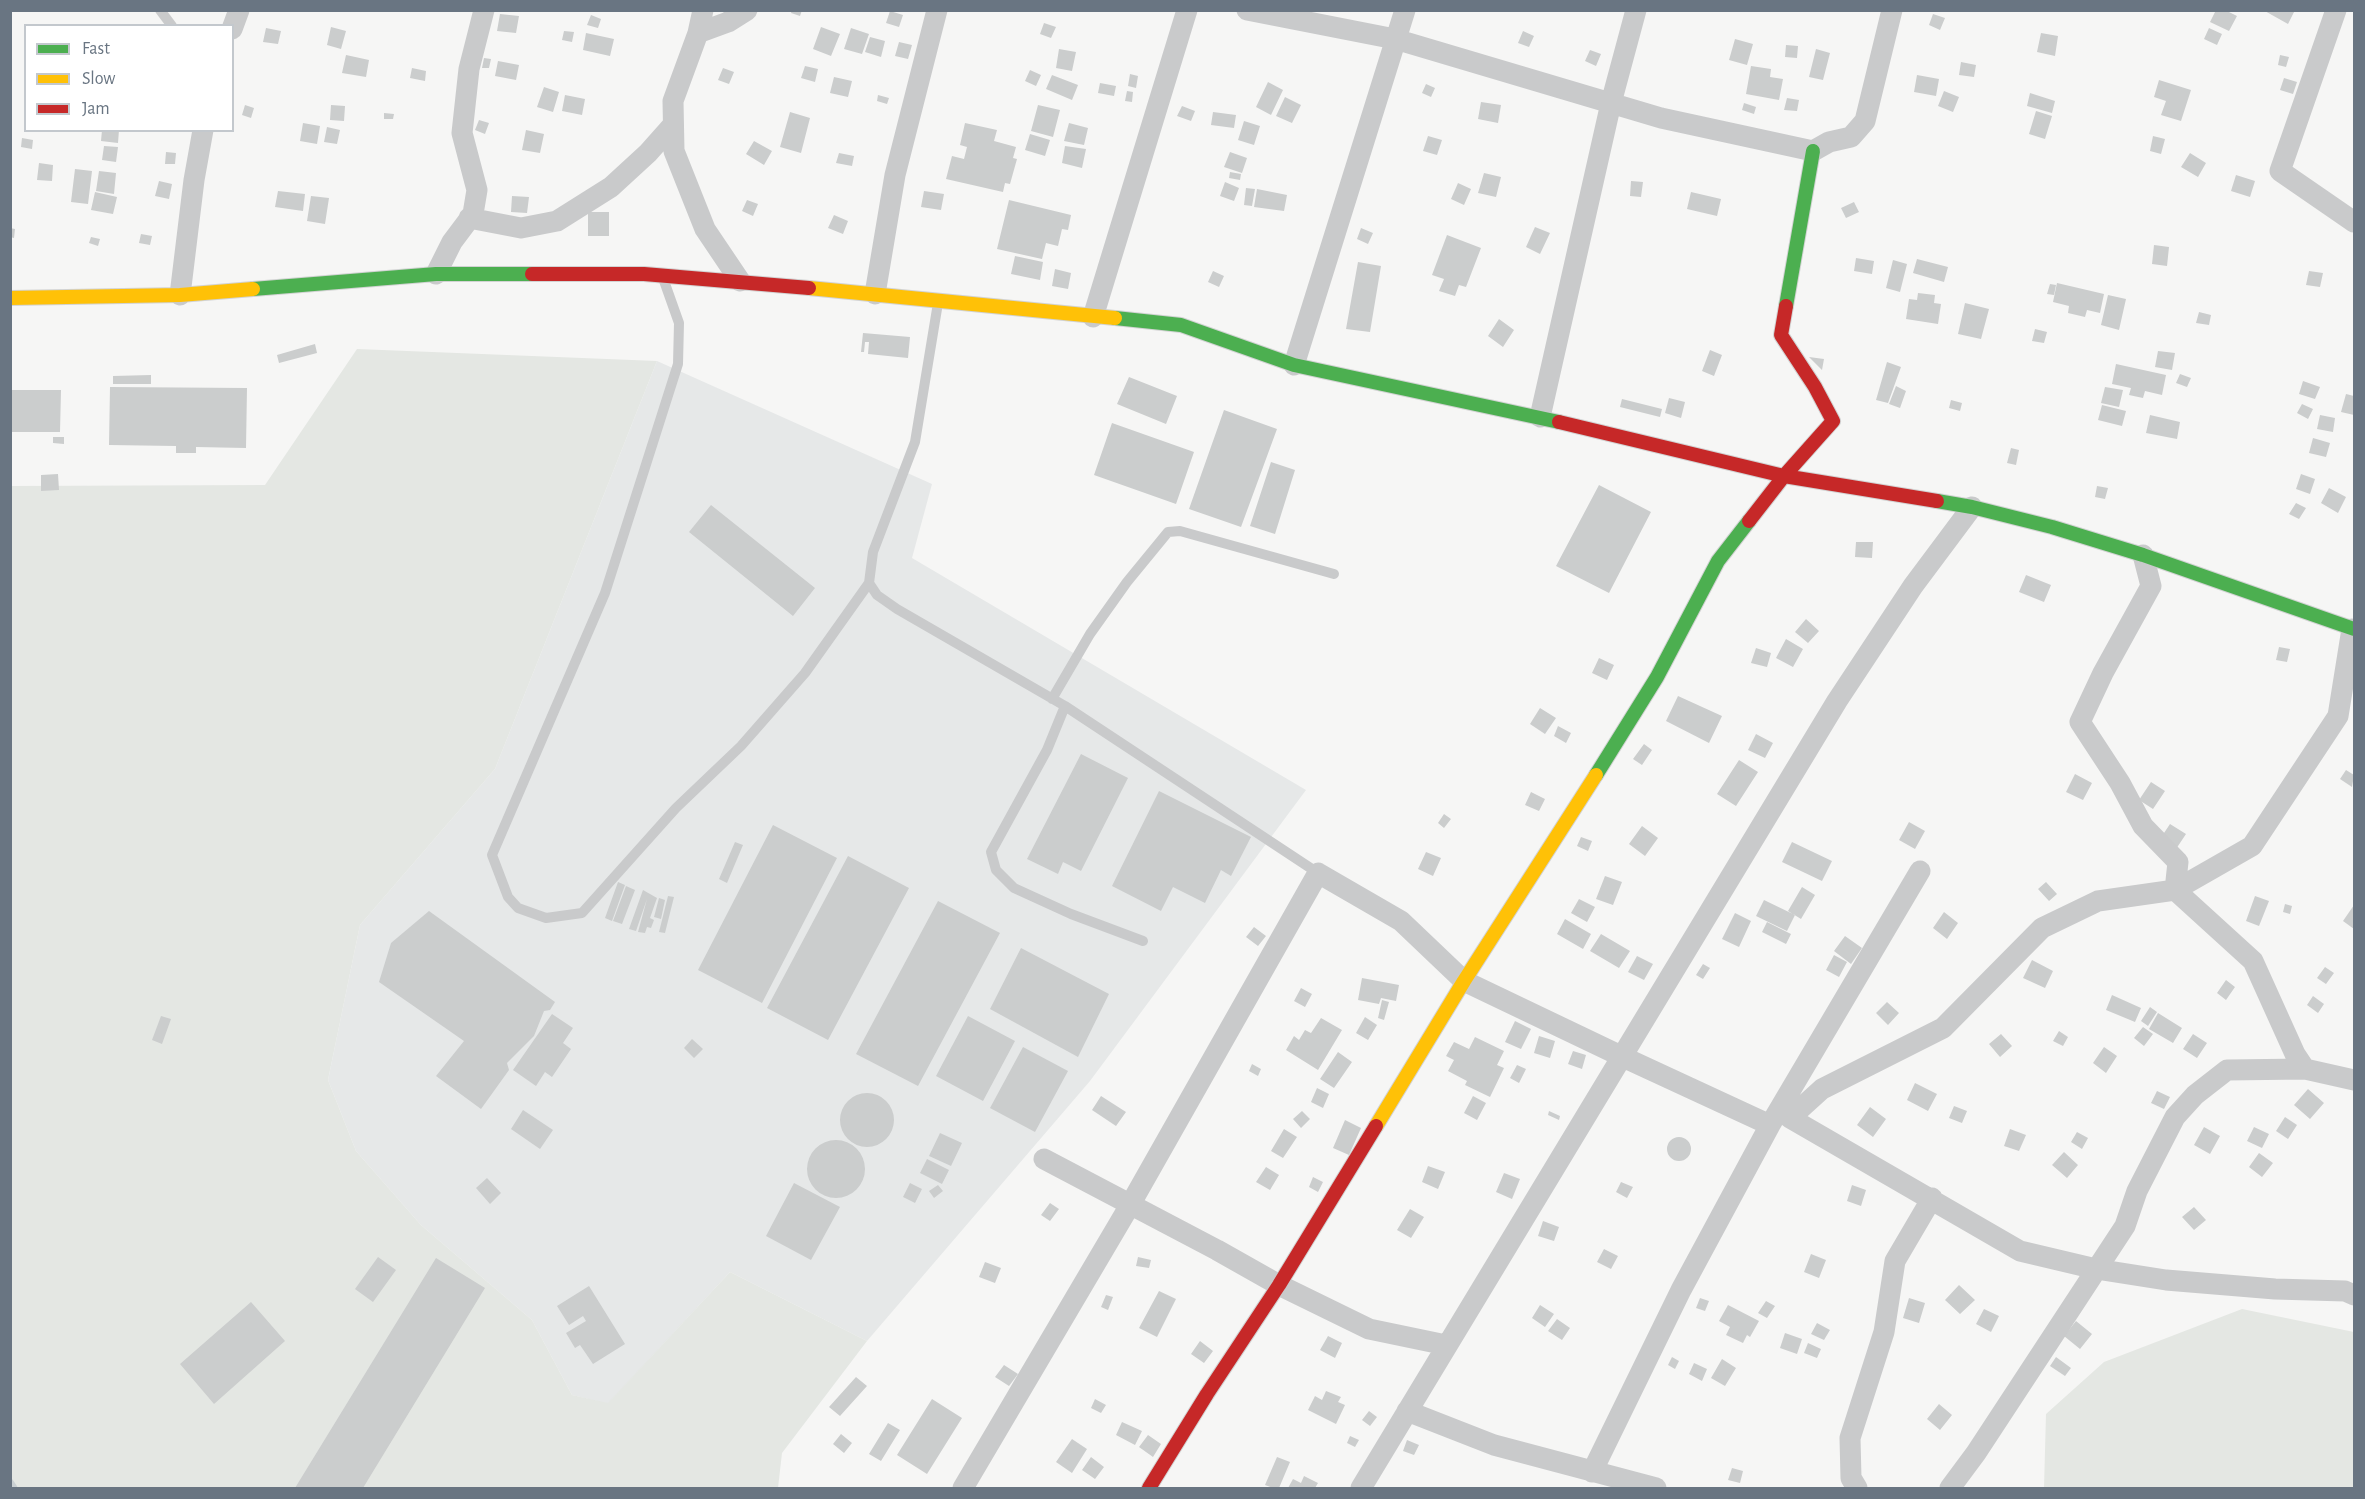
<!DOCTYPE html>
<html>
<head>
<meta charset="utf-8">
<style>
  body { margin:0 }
  #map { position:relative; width:2365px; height:1499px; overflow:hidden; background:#f6f6f5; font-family:"Alegreya Sans",sans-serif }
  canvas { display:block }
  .frame { position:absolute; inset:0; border:12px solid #697582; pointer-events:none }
  .legend { position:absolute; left:24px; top:24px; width:210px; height:108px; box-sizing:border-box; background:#fff; border:2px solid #c3c8cd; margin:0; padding:8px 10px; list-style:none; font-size:18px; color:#697582 }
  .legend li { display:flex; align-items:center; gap:12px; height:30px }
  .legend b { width:30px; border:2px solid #c3c8cd }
</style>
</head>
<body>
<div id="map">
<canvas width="2365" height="1499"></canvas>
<div class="frame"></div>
<ul class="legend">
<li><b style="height:8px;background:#4caf50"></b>Fast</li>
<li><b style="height:8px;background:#ffc107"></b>Slow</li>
<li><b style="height:8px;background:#c62828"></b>Jam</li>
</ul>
</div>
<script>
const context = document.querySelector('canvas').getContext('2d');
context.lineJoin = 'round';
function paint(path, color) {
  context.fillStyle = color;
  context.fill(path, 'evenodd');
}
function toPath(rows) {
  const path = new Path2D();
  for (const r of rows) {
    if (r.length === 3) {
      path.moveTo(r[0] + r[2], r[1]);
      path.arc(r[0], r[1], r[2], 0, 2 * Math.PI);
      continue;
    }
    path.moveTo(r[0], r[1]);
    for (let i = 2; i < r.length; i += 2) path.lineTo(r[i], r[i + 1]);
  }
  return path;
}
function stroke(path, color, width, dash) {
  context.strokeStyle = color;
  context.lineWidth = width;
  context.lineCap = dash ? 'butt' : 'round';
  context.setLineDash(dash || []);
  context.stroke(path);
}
paint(toPath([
  [657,361,932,484,912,558,1306,790,1090,1081,867,1341,730,1272,608,1404,572,1395,532,1320,421,1225,356,1151,328,1080,360,925,495,769]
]), '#e6e8e8');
paint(toPath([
  [357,349,657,361,495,769,360,925,328,1080,356,1151,421,1225,532,1320,572,1395,608,1403,730,1272,867,1341,782,1453,778,1488,11,1488,10,486,265,485],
  [2242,1309,2354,1332,2354,1488,2044,1488,2046,1414,2104,1362]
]), '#e4e7e3');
stroke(toPath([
  [10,1482,14,1488]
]), '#cad0d3', 7);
paint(toPath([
  [792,10,802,10,800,16,791,13],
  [2216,10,2225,10,2237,16,2229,31,2210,22],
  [2263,10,2295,10,2288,24],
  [890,11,903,15,899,27,886,23],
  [500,14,519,16,516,33,497,31],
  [1933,14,1945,18,1940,30,1929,25],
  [591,15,601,19,598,28,587,25],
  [1044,23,1056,27,1051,38,1040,34],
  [331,27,346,31,341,49,327,45],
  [821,27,840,34,831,56,813,49],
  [266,28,281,31,278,44,263,42],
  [851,28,869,34,862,54,844,49],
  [2209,28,2222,34,2217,45,2204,39],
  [564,31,574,32,572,42,562,40],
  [1523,31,1534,36,1529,47,1518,43],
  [586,33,614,39,610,56,583,50],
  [2041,33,2058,36,2055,56,2037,52],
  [870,37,885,41,881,57,865,52],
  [1735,39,1753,44,1747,65,1729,60],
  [899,42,912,45,908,59,895,56],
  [1786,45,1798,46,1797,58,1785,57],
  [1059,49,1076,52,1072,71,1056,68],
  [1816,49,1830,53,1823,80,1809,77],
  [1590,50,1601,54,1596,66,1585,61],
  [346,55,369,60,366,77,342,73],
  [2280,55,2289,57,2286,67,2278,65],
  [484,58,491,59,489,68,482,68],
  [498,61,519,65,516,80,495,76],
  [1961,62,1976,65,1974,77,1959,75],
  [805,66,818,69,815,82,801,78],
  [1751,66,1771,69,1770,77,1783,79,1779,100,1746,94],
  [412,68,426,71,425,81,410,78],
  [723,68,734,72,729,84,718,80],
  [1030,70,1041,75,1036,86,1025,81],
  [1130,74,1138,76,1136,88,1128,86],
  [1052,75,1078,85,1072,100,1046,89],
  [1917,75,1939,79,1936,96,1914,92],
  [834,77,852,81,848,97,830,93],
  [2284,78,2297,82,2293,94,2280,90],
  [2159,80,2191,90,2181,121,2161,115,2166,101,2154,97],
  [1268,82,1283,90,1271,115,1256,107],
  [1100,83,1116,86,1114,96,1098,93],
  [1426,84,1435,88,1431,97,1422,93],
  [544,87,559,92,553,112,537,107],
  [1127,91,1133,92,1132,102,1125,101],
  [1944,91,1959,97,1953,112,1938,106],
  [2030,93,2055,101,2052,113,2027,106],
  [565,95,585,99,582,115,562,111],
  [878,95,889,98,887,104,877,101],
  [1285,97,1301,105,1292,123,1276,116],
  [1787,98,1799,100,1797,111,1784,110],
  [1481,102,1501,105,1498,123,1478,119],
  [1744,103,1756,107,1754,114,1742,110],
  [245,105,254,108,251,118,242,115],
  [331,105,345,106,344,121,330,120],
  [1038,105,1060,110,1053,137,1031,131],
  [1182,106,1195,111,1191,121,1177,116],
  [2036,111,2052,116,2045,139,2029,134],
  [790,112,810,118,801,153,780,147],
  [1213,112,1236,115,1234,128,1211,125],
  [384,113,394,114,393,119,384,119],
  [479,120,489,123,485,134,475,130],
  [1244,121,1260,126,1254,145,1238,140],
  [303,123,320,126,317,144,300,141],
  [965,123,997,130,994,141,1016,147,1013,158,1017,159,1010,184,1005,183,1003,192,946,179,952,156,964,159,967,147,960,145],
  [1069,123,1088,128,1084,145,1064,141],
  [327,127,340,130,337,144,324,142],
  [102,130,119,130,118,143,101,141],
  [526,130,544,134,540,153,522,150],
  [1030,134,1050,140,1045,156,1025,150],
  [1428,136,1442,140,1437,155,1423,151],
  [2153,136,2165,139,2161,154,2150,151],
  [22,138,33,140,32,149,21,147],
  [754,141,772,151,764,165,746,154],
  [104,146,118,147,116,162,102,160],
  [1065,146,1086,149,1082,168,1062,163],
  [166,152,176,153,175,164,165,164],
  [1230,152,1247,158,1242,173,1224,167],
  [839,153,854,156,852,166,836,163],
  [2190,153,2206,163,2198,177,2181,167],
  [39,163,53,165,52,181,37,180],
  [75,169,92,171,88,204,71,202],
  [99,171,116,173,114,194,96,191],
  [1230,172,1241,174,1240,180,1229,178],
  [1484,173,1501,177,1496,197,1478,193],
  [2236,175,2255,181,2250,197,2231,191],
  [159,181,172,184,169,199,155,196],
  [1631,181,1643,182,1641,197,1630,196],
  [1225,182,1239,188,1234,201,1220,196],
  [1458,183,1471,189,1464,205,1451,199],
  [1246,188,1255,189,1252,206,1244,205],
  [1257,189,1287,195,1284,211,1254,207],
  [278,191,305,194,303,211,275,207],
  [924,191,944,194,941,210,921,207],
  [95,192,117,197,113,214,91,210],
  [1691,192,1721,199,1717,216,1687,209],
  [311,196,329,198,325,224,307,221],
  [512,196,529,197,527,213,511,212],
  [747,200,758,204,753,216,742,211],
  [1009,200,1071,215,1068,230,1062,229,1058,246,1046,243,1042,259,997,249],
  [1854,202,1859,212,1846,218,1841,208],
  [588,212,609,212,609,236,588,236],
  [834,215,848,221,843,234,828,228],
  [1535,227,1550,233,1540,254,1526,247],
  [10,228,15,229,14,238,10,237],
  [1361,228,1373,233,1368,244,1357,239],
  [141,234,152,236,150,245,139,243],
  [1447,235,1481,248,1466,287,1459,285,1455,296,1439,291,1444,279,1432,275],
  [91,237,100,239,98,246,89,243],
  [2154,245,2169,247,2167,266,2152,264],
  [1015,256,1043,262,1040,280,1011,274],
  [1856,258,1874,261,1872,274,1854,271],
  [1917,259,1948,267,1944,282,1913,273],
  [1893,260,1907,264,1900,292,1886,288],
  [1358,262,1381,266,1370,332,1346,329],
  [1055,269,1071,273,1068,289,1052,286],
  [1213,271,1224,276,1219,287,1208,282],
  [2309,271,2323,273,2320,287,2306,285],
  [2057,283,2104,294,2100,313,2087,310,2085,317,2068,313,2069,306,2053,302],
  [2050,284,2056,285,2054,295,2047,294],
  [1918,293,1935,295,1934,303,1941,304,1938,324,1906,319,1909,299,1917,300],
  [2108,295,2126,299,2119,330,2101,325],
  [1965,303,1989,309,1981,339,1958,334],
  [2199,312,2211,315,2209,325,2196,323],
  [1499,319,1514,330,1503,347,1488,336],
  [2035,329,2047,332,2044,343,2032,341],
  [863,333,910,337,908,358,868,354,869,342,865,342,864,352,861,352],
  [315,344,317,353,279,363,277,355],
  [1710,350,1722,355,1714,376,1702,371],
  [2158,351,2175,353,2172,370,2155,367],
  [1809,357,1824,359,1822,370],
  [1887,362,1901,367,1888,403,1876,400],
  [2116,364,2166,375,2162,395,2145,391,2143,398,2129,395,2131,388,2112,384],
  [2180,374,2191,378,2187,387,2176,383],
  [151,375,151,384,113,384,113,376],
  [1129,377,1177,396,1166,424,1117,404],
  [2303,381,2320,387,2315,399,2299,394],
  [1896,386,1906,391,1900,408,1889,404],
  [110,387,247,388,246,448,196,447,196,453,176,453,176,446,109,445],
  [2105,387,2123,390,2119,407,2101,403],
  [10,390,61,390,60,432,10,432],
  [2346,394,2354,396,2354,415,2341,412],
  [1669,398,1685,402,1681,418,1665,413],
  [1622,399,1662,409,1660,417,1620,407],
  [1951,400,1962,403,1960,411,1949,408],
  [2302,404,2313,409,2308,419,2297,413],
  [2102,405,2126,411,2122,426,2098,420],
  [1224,410,1277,429,1241,527,1189,509],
  [2150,415,2180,422,2177,439,2146,433],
  [2320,415,2335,418,2333,432,2317,429],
  [1112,423,1194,452,1176,504,1094,475],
  [53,437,64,437,64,444,53,443],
  [2313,438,2330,443,2326,457,2309,453],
  [2011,448,2019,450,2016,465,2007,463],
  [1271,462,1295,470,1275,534,1250,526],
  [58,474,59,490,41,491,41,475],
  [2301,474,2315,479,2310,494,2296,489],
  [1599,485,1651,512,1609,593,1556,566],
  [2097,486,2108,488,2105,499,2095,497],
  [2329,488,2346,497,2338,513,2321,503],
  [2296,503,2306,508,2299,519,2289,514],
  [711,505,815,588,793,616,689,532],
  [1856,542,1873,542,1872,558,1855,557],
  [2026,575,2051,585,2044,602,2019,592],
  [1806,619,1819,631,1808,643,1795,632],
  [1786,639,1803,649,1793,667,1776,658],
  [2279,647,2290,649,2287,662,2276,660],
  [1756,648,1771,653,1767,667,1751,663],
  [1599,658,1614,665,1607,680,1592,673],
  [1678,696,1722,716,1709,743,1666,721],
  [1540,708,1556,718,1545,734,1530,724],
  [1558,726,1571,733,1566,743,1554,736],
  [1756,734,1773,743,1765,758,1748,750],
  [1644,744,1652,750,1642,765,1633,759],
  [1081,754,1128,778,1081,871,1063,862,1058,874,1027,859],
  [1739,760,1758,772,1736,806,1717,794],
  [2346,770,2354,775,2352,787,2340,779],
  [2075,774,2092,783,2083,800,2066,792],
  [2151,782,2165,791,2153,809,2139,800],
  [1159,791,1251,837,1231,876,1221,870,1205,903,1173,887,1161,911,1112,886],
  [1531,792,1545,799,1539,811,1525,805],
  [1444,814,1451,819,1444,828,1438,823],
  [1909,822,1925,831,1915,849,1899,840],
  [2170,824,2186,834,2176,849,2160,839],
  [773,825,837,858,762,1003,698,970],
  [1642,826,1658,838,1645,856,1629,844],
  [1581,837,1592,841,1588,851,1577,846],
  [735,842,743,845,727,883,719,879],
  [1792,842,1832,861,1822,881,1782,862],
  [1426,852,1441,858,1433,876,1418,869],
  [848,856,909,888,828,1040,767,1008],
  [1605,876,1622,882,1613,905,1596,899],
  [618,882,625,885,612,921,605,918],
  [2046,882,2057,894,2049,901,2038,889],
  [626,886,635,890,622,924,613,921],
  [1802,887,1815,895,1801,919,1788,911],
  [643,890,657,898,650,918,654,920,651,928,647,927,645,933,638,932,647,899,636,931,629,929],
  [668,896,674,897,665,933,659,932],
  [2255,896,2269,901,2259,926,2246,921],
  [659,898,665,900,661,919,654,917],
  [1579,899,1595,907,1587,922,1571,913],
  [1764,900,1795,915,1787,931,1756,916],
  [938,901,1000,933,918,1086,856,1054],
  [2285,904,2292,906,2290,914,2283,912],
  [2354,905,2354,929,2343,921],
  [429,911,555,1002,550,1010,544,1011,534,1036,507,1063,509,1070,481,1109,436,1076,464,1041,379,982,391,943],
  [1944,912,1958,923,1947,939,1933,928],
  [1735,913,1751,921,1739,947,1722,939],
  [1565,919,1591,934,1583,949,1557,934],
  [1767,922,1791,934,1786,944,1762,932],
  [1254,927,1266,936,1258,946,1246,937],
  [1601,934,1630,951,1619,968,1590,951],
  [1845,936,1862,948,1851,964,1834,951],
  [1021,948,1109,994,1078,1057,990,1009],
  [1834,955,1847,962,1839,977,1826,970],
  [1637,956,1653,964,1644,980,1628,972],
  [2032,960,2053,971,2045,988,2023,978],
  [1703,964,1710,968,1703,979,1696,975],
  [2325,967,2334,973,2326,984,2317,978],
  [1362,978,1399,985,1396,1001,1381,998,1379,1004,1358,1000],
  [2226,980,2235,987,2226,1000,2217,993],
  [1301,988,1312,994,1305,1007,1294,1001],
  [2112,995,2141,1008,2135,1022,2106,1010],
  [2313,996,2324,1004,2318,1013,2307,1005],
  [1382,1000,1389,1002,1384,1020,1378,1018],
  [1887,1002,1899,1013,1888,1025,1876,1013],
  [2150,1007,2157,1012,2148,1026,2141,1021],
  [2158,1013,2182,1028,2173,1043,2149,1029],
  [552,1014,573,1028,563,1043,571,1049,552,1077,545,1072,536,1086,513,1070],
  [161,1016,171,1019,162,1044,152,1040],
  [968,1016,1015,1041,983,1101,936,1076],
  [1365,1017,1377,1025,1368,1040,1356,1033],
  [1321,1018,1342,1030,1318,1070,1286,1050,1294,1036,1299,1040,1305,1030,1311,1033],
  [1515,1021,1531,1029,1521,1049,1505,1042],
  [2143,1027,2153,1034,2144,1046,2134,1038],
  [2059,1031,2068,1037,2063,1046,2053,1041],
  [2001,1034,2012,1046,2000,1057,1989,1044],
  [2193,1034,2207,1043,2197,1058,2183,1049],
  [1539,1036,1555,1041,1550,1058,1534,1053],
  [1475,1037,1504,1051,1497,1065,1504,1068,1490,1097,1465,1085,1467,1081,1448,1071,1454,1060,1446,1056,1454,1042,1469,1049],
  [692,1039,703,1049,694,1058,684,1048],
  [1023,1047,1068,1071,1035,1132,990,1108],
  [2104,1047,2117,1056,2106,1073,2093,1063],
  [1573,1051,1586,1055,1582,1069,1568,1064],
  [1338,1052,1352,1062,1334,1088,1320,1079],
  [1252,1064,1261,1069,1258,1076,1249,1071],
  [1517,1065,1526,1069,1519,1083,1510,1078],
  [1915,1083,1937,1094,1928,1111,1907,1100],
  [1317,1088,1329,1094,1323,1108,1311,1102],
  [2308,1089,2324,1103,2310,1119,2294,1105],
  [2157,1091,2170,1097,2164,1109,2151,1103],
  [867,1120,27],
  [1101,1096,1126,1112,1116,1126,1092,1110],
  [1473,1096,1486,1103,1477,1120,1464,1113],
  [1954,1106,1967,1111,1962,1123,1949,1118],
  [1870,1107,1886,1119,1873,1137,1857,1125],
  [523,1110,553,1130,540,1149,511,1129],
  [1302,1111,1310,1119,1301,1128,1293,1119],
  [1549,1111,1560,1116,1559,1120,1548,1115],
  [2285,1117,2297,1125,2288,1139,2276,1131],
  [1345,1120,1361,1128,1349,1155,1333,1148],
  [2204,1127,2220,1136,2210,1154,2194,1145],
  [2254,1127,2269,1134,2262,1148,2247,1141],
  [1284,1129,1297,1137,1283,1158,1271,1151],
  [2010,1129,2026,1135,2019,1151,2004,1146],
  [2077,1132,2088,1138,2082,1149,2071,1142],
  [940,1133,962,1143,951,1166,929,1156],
  [1679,1149,12],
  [836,1169,29],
  [2064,1152,2078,1165,2067,1178,2052,1165],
  [2259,1153,2273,1163,2262,1177,2249,1167],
  [927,1159,949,1170,942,1184,920,1173],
  [1428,1166,1445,1172,1438,1189,1422,1182],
  [1266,1167,1279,1175,1270,1190,1256,1182],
  [1504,1173,1520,1179,1512,1199,1496,1192],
  [1313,1177,1323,1182,1318,1192,1309,1187],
  [487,1178,501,1193,490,1204,476,1188],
  [1621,1182,1633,1187,1627,1198,1616,1192],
  [794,1183,840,1207,811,1260,766,1236],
  [910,1183,922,1189,915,1203,903,1197],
  [938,1185,943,1191,934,1198,929,1191],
  [1852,1185,1866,1190,1861,1206,1847,1201],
  [1050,1203,1059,1209,1050,1221,1041,1215],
  [2194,1207,2206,1220,2194,1230,2182,1217],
  [1410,1209,1424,1217,1411,1238,1397,1230],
  [1543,1221,1559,1227,1554,1241,1538,1236],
  [1604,1249,1618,1256,1611,1269,1597,1262],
  [1811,1254,1826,1260,1819,1278,1804,1272],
  [378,1257,396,1270,373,1302,355,1289],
  [1138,1257,1151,1260,1149,1268,1136,1266],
  [436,1258,485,1288,363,1488,295,1488],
  [985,1262,1001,1268,995,1283,979,1277],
  [1959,1285,1975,1300,1960,1314,1945,1300],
  [589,1286,625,1344,593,1364,580,1345,575,1348,566,1333,586,1321,583,1316,569,1325,557,1306],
  [1159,1291,1176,1299,1157,1337,1139,1328],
  [1106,1295,1113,1297,1108,1310,1101,1307],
  [1700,1298,1709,1301,1705,1311,1696,1308],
  [1909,1298,1925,1303,1919,1323,1903,1318],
  [1766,1301,1775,1306,1767,1318,1758,1313],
  [251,1302,285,1341,214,1404,180,1364],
  [1540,1305,1554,1314,1545,1327,1532,1318],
  [1728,1305,1759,1321,1750,1337,1747,1335,1743,1343,1726,1335,1730,1327,1719,1321],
  [1984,1309,1999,1316,1991,1332,1976,1324],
  [1557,1319,1570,1328,1562,1340,1548,1331],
  [2076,1321,2092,1334,2080,1349,2064,1336],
  [1817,1323,1830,1330,1824,1340,1811,1334],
  [1785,1333,1802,1339,1797,1354,1780,1348],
  [1328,1336,1342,1343,1335,1358,1320,1350],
  [1200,1341,1213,1351,1204,1363,1191,1354],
  [1808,1343,1821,1349,1817,1358,1804,1353],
  [1672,1357,1679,1361,1675,1369,1668,1365],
  [2056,1357,2071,1368,2065,1376,2050,1366],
  [1722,1359,1736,1368,1725,1386,1711,1378],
  [1694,1363,1707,1369,1702,1381,1689,1374],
  [1004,1365,1018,1374,1009,1386,995,1377],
  [856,1377,867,1386,840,1416,829,1407],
  [1326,1391,1341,1397,1338,1402,1345,1405,1336,1424,1308,1410,1315,1396,1322,1400],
  [932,1399,962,1418,927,1474,897,1455],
  [1095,1399,1106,1405,1101,1413,1091,1408],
  [1939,1404,1952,1415,1940,1430,1927,1419],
  [1369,1411,1377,1417,1370,1426,1362,1420],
  [1122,1422,1142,1431,1135,1445,1116,1435],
  [888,1423,900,1430,881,1461,869,1454],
  [841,1434,852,1443,844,1453,833,1444],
  [1148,1435,1161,1444,1153,1457,1139,1447],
  [1350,1436,1359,1440,1355,1447,1347,1443],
  [1072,1439,1087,1449,1072,1473,1056,1462],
  [1407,1440,1419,1445,1414,1455,1403,1451],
  [1091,1457,1104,1467,1095,1479,1082,1470],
  [1277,1457,1290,1462,1279,1488,1273,1488,1265,1485],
  [1732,1468,1743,1471,1740,1483,1728,1480],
  [1304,1476,1318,1483,1315,1488,1288,1488,1293,1479,1301,1483]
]), '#cbcdcd');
const fast = toPath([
  [253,289,436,274,532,274],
  [1786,306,1813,151],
  [1115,318,1181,325,1294,365,1559,422],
  [1937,501,1972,507,2052,527,2143,555,2354,629],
  [1596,775,1657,677,1718,561,1749,521]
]);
const slow = toPath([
  [809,288,1115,318],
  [10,298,180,295,253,289],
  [1376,1126,1464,981,1596,775]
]);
const jam = toPath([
  [532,274,644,274,809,288],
  [1559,422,1784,476,1937,501],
  [1749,521,1784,476,1833,421,1815,387,1781,335,1786,306],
  [1149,1488,1207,1394,1279,1285,1376,1126]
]);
stroke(fast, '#d2d3d3', 16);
stroke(slow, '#d2d3d3', 16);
stroke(jam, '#d2d3d3', 16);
stroke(toPath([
  [160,10,172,26],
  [663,278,679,323,678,364,605,593,492,855,508,897,518,908,546,918,582,913,676,808,741,746,805,673,869,583],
  [938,303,915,442,873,552,869,583,877,595,897,609,1065,706,1047,750,991,852,996,870,1014,888,1071,914,1143,941],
  [1052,699,1090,634,1127,582,1168,532,1180,531,1334,574],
  [1065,706,1318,873]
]), '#c9cacb', 10);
stroke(toPath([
  [703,10,698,33,673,101,674,151,705,229,740,281],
  [1247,10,1395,39,1661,118,1813,151,1829,142,1851,137,1865,121,1892,10],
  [2336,10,2280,171,2354,222],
  [232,29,239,10],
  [698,33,728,22,747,10],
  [469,218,521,228,557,221,611,187,648,153,672,126],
  [436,274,452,242,473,214,477,190,462,133,469,69,484,10],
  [875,294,895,175,937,10],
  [180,295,194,180,203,130],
  [1093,317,1187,10],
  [1294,365,1405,10],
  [1540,417,1611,103,1636,10],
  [2143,555,2151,586,2103,673,2080,722,2120,783,2143,826,2178,862,2175,890,2253,961,2295,1054,2305,1069],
  [2352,629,2338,716,2252,846,2175,890,2098,901,2042,928,1943,1028,1822,1089,1790,1118,2020,1251,2096,1269,2166,1280,2275,1289,2345,1291,2354,1295],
  [1044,1159,1217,1250,1279,1285,1369,1329,1446,1345],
  [1407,1411,1494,1445,1656,1488],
  [1592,1472,1681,1290,1770,1125,1920,871],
  [963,1488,1130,1205,1318,873,1401,921,1464,981,1623,1057,1770,1125],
  [1361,1488,1837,701,1913,586,1972,507],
  [1857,1488,1851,1478,1850,1438,1884,1332,1895,1261,1932,1198],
  [1950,1488,1976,1453,2125,1226,2137,1191,2175,1117,2195,1095,2227,1070,2305,1069,2354,1080]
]), '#c9cacb', 21);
stroke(fast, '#4caf50', 14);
stroke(slow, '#ffc107', 14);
stroke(jam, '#c62828', 14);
</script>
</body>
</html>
